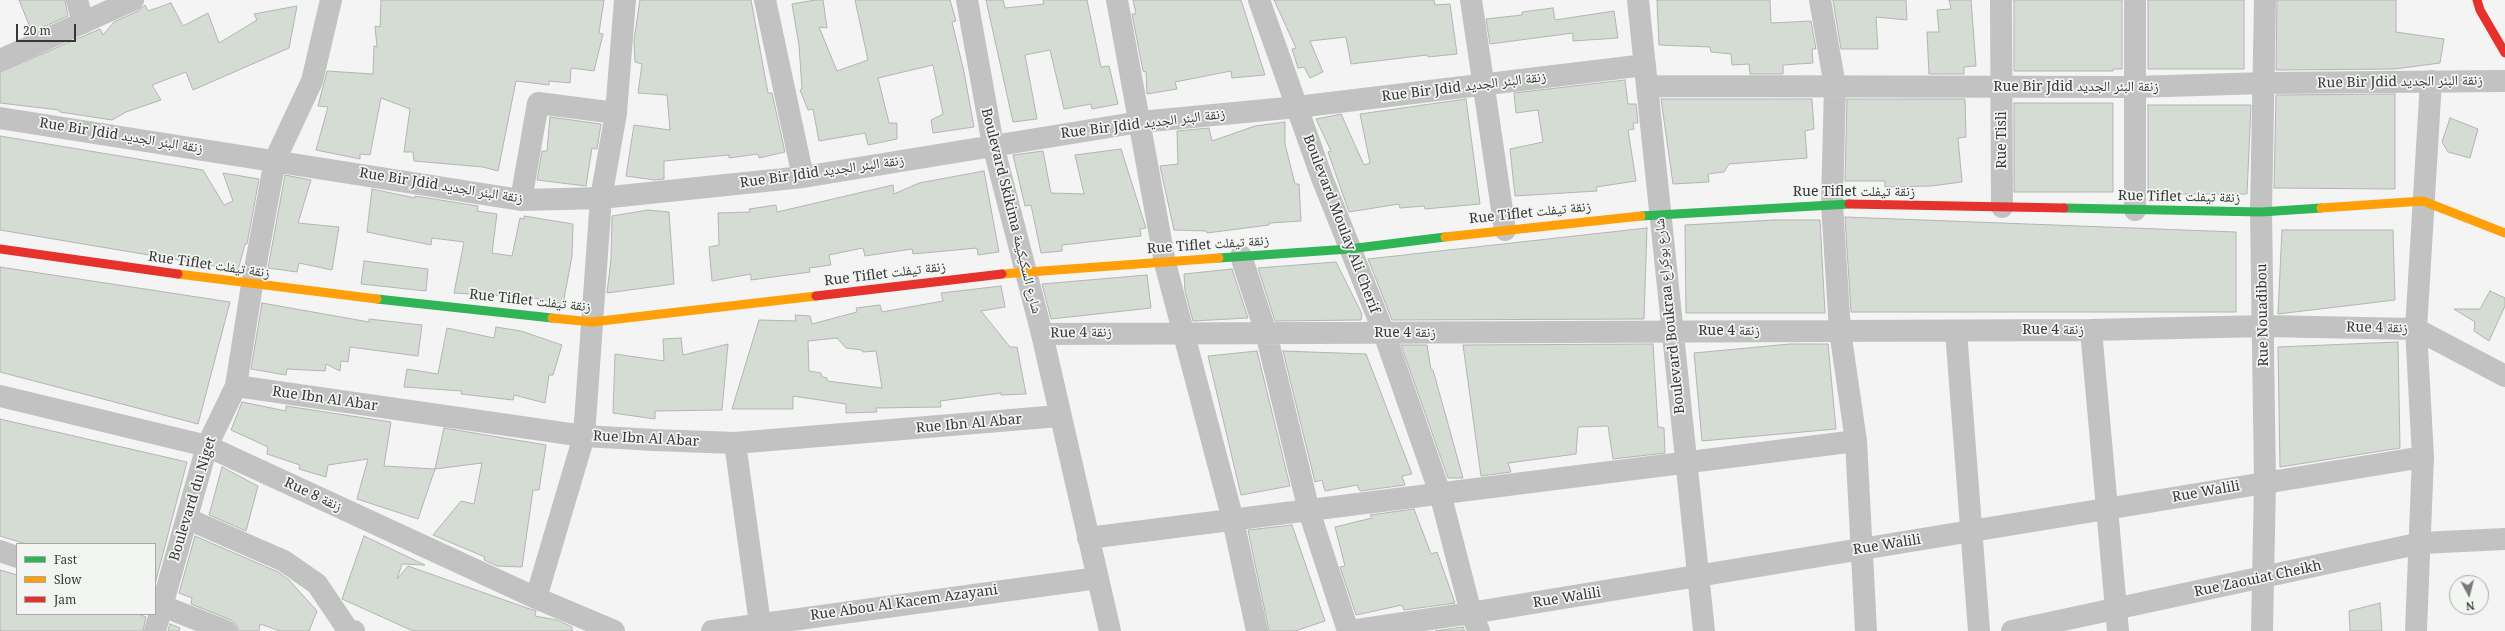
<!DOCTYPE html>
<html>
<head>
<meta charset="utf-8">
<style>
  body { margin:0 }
  #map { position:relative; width:2505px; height:631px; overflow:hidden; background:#f3f4f3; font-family:"Noto Serif",serif }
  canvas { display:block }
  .legend { position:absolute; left:16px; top:543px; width:140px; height:72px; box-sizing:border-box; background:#f2f5f2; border:1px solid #a7a9a7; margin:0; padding:5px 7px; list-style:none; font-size:12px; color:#363736 }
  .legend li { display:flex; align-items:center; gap:8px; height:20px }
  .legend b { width:20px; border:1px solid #a7a9a7 }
  .north { position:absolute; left:2449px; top:575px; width:40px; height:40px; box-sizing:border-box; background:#f2f5f2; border:1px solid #a7a9a7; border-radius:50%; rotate:173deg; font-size:11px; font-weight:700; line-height:16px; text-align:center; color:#363736 }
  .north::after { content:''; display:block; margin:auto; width:14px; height:18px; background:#787978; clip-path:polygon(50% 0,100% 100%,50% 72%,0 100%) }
  .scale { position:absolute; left:16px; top:24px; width:60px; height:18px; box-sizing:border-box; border:2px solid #363736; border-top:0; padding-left:5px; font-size:12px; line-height:14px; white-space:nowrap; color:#363736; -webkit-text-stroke:3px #f2f5f2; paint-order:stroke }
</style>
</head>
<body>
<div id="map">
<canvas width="2505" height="631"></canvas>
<ul class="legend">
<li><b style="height:5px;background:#30b455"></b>Fast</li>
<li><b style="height:5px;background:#ff9f0a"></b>Slow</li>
<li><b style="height:5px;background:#e5322d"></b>Jam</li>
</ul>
<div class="north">N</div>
<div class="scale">20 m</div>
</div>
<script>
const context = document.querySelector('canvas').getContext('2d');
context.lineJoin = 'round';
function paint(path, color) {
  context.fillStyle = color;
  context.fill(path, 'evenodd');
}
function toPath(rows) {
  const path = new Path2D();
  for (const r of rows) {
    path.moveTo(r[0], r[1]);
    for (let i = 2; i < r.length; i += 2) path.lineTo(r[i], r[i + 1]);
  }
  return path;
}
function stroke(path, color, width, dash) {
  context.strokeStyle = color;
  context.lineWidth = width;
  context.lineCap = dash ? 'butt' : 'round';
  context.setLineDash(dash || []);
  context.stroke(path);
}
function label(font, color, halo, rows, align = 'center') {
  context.font = font + ' "Noto Serif","Noto Naskh Arabic",serif';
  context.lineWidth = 3.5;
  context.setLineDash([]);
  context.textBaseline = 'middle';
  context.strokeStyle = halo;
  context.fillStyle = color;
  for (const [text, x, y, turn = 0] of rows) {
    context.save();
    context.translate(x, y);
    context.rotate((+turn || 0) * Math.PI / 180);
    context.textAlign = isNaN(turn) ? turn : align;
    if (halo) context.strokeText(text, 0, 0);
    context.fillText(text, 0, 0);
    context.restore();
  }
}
const building = toPath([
  [19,0,65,0,68,16,32,32,19,0],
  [381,0,604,0,599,33,603,34,594,71,571,68,570,83,549,81,549,85,516,81,498,171,483,167,414,161,413,152,404,152,410,109,381,98,370,155,360,154,360,159,316,150,328,107,318,106,327,71,373,74,374,46,377,47,375,26,380,27,381,0],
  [640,0,751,0,768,93,772,93,785,152,759,158,758,154,729,158,729,155,664,161,664,179,654,180,626,176,634,125,670,130,667,95,638,93,642,64,635,62,634,40,640,0],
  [815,0,823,0,827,28,819,27,837,71,868,60,855,0,950,0,956,21,952,22,964,72,974,127,933,133,931,120,943,114,933,65,878,78,889,123,897,123,897,139,868,145,865,133,819,141,813,109,808,110,800,90,802,89,799,45,792,4,815,0],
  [986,0,1003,0,1005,8,1044,4,1043,0,1087,0,1101,67,1109,66,1118,104,1092,109,1091,104,1064,109,1050,50,1025,55,1037,119,1013,122,986,0],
  [1133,0,1241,0,1265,75,1232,78,1231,71,1175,82,1177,89,1147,94,1146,72,1143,71,1132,14,1136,14,1133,0],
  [1274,0,1434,0,1435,5,1450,4,1457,54,1428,57,1427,55,1351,64,1346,37,1310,41,1323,72,1310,78,1304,67,1298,68,1292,49,1296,48,1274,0],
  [1657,0,1770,0,1771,23,1811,21,1816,49,1812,49,1813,63,1783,65,1783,74,1750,74,1749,64,1732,65,1731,54,1711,52,1710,47,1659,45,1657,0],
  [1833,0,1906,0,1907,20,1876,17,1878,49,1841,49,1833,0],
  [1949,0,1971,0,1976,66,1964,67,1964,74,1929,74,1927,32,1939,32,1937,10,1951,9,1949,0],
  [2014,0,2122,0,2122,69,2113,69,2113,71,2014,71,2014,0],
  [2148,0,2244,0,2244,69,2148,69,2148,0],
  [2277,0,2396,0,2396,32,2444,39,2440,63,2395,69,2276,70,2277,0],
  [171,3,183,26,208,13,219,43,257,20,254,14,297,6,289,48,193,90,186,72,152,85,161,100,126,112,112,120,60,112,59,110,0,103,0,72,100,29,103,35,114,22,138,11,145,5,148,11,171,3],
  [1553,8,1555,20,1614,11,1618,38,1573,41,1573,33,1490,44,1486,19,1522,15,1522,12,1553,8],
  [1625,80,1628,104,1636,104,1638,123,1633,123,1634,129,1628,130,1636,181,1596,187,1597,191,1515,196,1510,149,1543,142,1538,110,1516,113,1514,93,1625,80],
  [2395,94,2395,189,2274,188,2276,95,2395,94],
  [1466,99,1480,204,1425,209,1424,206,1400,208,1399,204,1349,212,1328,152,1331,151,1316,119,1341,114,1364,165,1370,163,1360,114,1466,99],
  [1661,99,1812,99,1814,129,1805,131,1807,158,1729,164,1724,172,1708,174,1709,182,1673,184,1661,99],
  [1847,99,1965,99,1966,137,1958,138,1962,182,1931,186,1885,187,1885,181,1845,181,1847,99],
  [2014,103,2113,103,2113,192,2014,192,2014,103],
  [2148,105,2251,105,2247,194,2148,194,2148,105],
  [550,117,601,124,597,149,592,148,586,186,537,180,542,151,547,151,550,117],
  [2450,118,2478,129,2470,158,2448,152,2442,142,2450,118],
  [1285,122,1285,144,1295,184,1299,184,1301,221,1269,223,1269,225,1207,233,1206,231,1174,230,1160,166,1178,164,1177,131,1209,128,1212,141,1255,126,1285,122],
  [0,136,203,170,224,205,233,201,223,173,259,179,247,244,245,244,238,270,0,230,0,136],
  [1121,149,1146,228,1140,229,1141,236,1062,245,1062,251,1041,253,1031,205,1025,206,1013,155,1043,151,1051,193,1084,194,1075,155,1121,149],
  [984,171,999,252,978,255,977,248,913,254,912,249,865,256,863,248,829,255,831,265,809,268,810,272,751,280,751,274,712,281,709,247,719,245,718,213,750,212,749,209,776,205,777,212,893,185,894,194,919,183,984,171],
  [285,175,311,180,298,223,339,227,332,270,299,263,297,272,268,268,285,175],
  [372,189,415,198,415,196,478,206,477,211,497,214,492,253,512,256,520,218,524,219,524,216,573,224,572,256,563,304,505,292,505,296,454,293,464,242,432,238,431,245,367,232,372,189],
  [648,210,669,212,674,284,607,293,611,259,612,216,648,210],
  [1845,217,2236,232,2236,312,1851,312,1845,217],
  [1774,220,1820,220,1825,313,1686,313,1685,225,1774,220],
  [1647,228,1644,319,1392,320,1368,259,1647,228],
  [2282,230,2393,230,2395,300,2278,314,2282,230],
  [364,261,428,269,426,291,361,284,364,261],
  [1336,262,1362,314,1361,320,1275,321,1258,268,1336,262],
  [0,267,230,302,198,424,0,372,0,267],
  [1232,269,1248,318,1193,321,1185,291,1184,274,1232,269],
  [1147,275,1151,308,1051,319,1042,284,1147,275],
  [1001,286,1005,307,981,311,1010,347,1017,347,1026,394,1001,395,1001,393,940,401,941,407,876,408,877,412,846,413,846,404,793,396,793,409,732,409,759,320,796,321,795,315,810,316,812,324,857,312,856,308,880,305,882,312,943,301,941,293,1001,286],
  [837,338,846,348,862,350,863,352,876,351,882,388,827,381,827,378,822,377,821,373,809,371,808,341,837,338],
  [2490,291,2505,298,2505,306,2489,341,2474,331,2475,322,2454,309,2480,309,2490,291],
  [262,303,369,322,369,319,422,325,418,356,350,347,348,362,341,361,340,371,326,364,325,371,287,369,286,375,251,369,262,303],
  [496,327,521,331,562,345,553,375,549,375,545,403,514,395,513,400,461,394,462,391,404,387,407,369,438,374,447,328,494,338,496,327],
  [681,338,683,355,728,344,722,410,655,411,655,419,613,413,615,354,664,361,663,339,681,338],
  [2398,342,2400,448,2280,467,2278,347,2398,342],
  [1653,344,1658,427,1664,428,1665,453,1613,459,1608,426,1578,427,1576,454,1508,463,1511,472,1481,476,1463,345,1653,344],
  [1790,344,1828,344,1836,429,1702,441,1694,353,1790,344],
  [1401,345,1427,345,1431,370,1433,370,1463,478,1448,478,1401,345],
  [1257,351,1290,486,1241,495,1208,356,1257,351],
  [1283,351,1366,354,1412,474,1402,476,1405,485,1360,491,1357,485,1325,491,1322,480,1315,482,1283,351],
  [242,402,286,411,286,406,391,422,384,466,435,469,418,519,357,499,368,459,328,465,326,477,299,469,300,465,267,454,268,447,231,430,242,402],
  [0,419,187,462,155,584,155,544,26,544,0,536,0,419],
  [444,428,546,445,539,490,533,490,522,567,497,566,484,560,485,557,433,535,461,501,474,504,482,463,435,469,444,428],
  [222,467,258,486,246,531,209,515,222,467],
  [1414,509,1431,554,1437,552,1455,603,1404,610,1402,605,1356,615,1340,567,1345,566,1335,527,1372,518,1370,515,1414,509],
  [1292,525,1325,621,1295,631,1269,631,1248,530,1292,525],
  [195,536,278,572,289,580,317,611,309,631,280,631,260,624,259,631,238,631,236,624,231,620,191,604,192,598,179,593,195,536],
  [364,536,425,565,402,564,397,579,408,566,527,608,536,611,535,616,557,620,572,627,572,631,413,631,342,599,364,536],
  [0,570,17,575,17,614,138,614,146,617,143,631,0,631,0,570],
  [2380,603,2382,631,2350,631,2349,611,2380,603],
  [170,624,180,628,179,631,168,631,170,624],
  [1463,627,1465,631,1435,631,1463,627]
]);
paint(building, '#d4dcd4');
stroke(building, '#b3b4b3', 1);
stroke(toPath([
  [77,0,83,23],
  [765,0,803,177],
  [967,0,993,145,1042,334,1110,631],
  [1117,0,1165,263,1233,520,1257,631],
  [1259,0,1322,178,1384,333,1440,493,1471,613,1479,631],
  [1471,0,1505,230],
  [1638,0,1704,631],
  [1820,0,1835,86,1832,204,1840,331,1856,441,1866,631],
  [2001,0,2002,207],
  [0,60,133,0],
  [1647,86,2135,87,2265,83,2505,81],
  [0,118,521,200,601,198,803,177,1140,122,1297,107,1645,65],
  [521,200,538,103,616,113],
  [2135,210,2135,0],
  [1241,256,1266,333,1309,511,1348,631],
  [2091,330,2118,631],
  [1956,331,1979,631],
  [1042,334,2091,330,2263,326,2416,329,2505,376],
  [236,386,584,436,654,440,735,443,1059,416],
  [0,396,207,446,536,598,614,631],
  [735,443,761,631],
  [188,519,284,561,317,584,348,630,354,631],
  [1088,538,1856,441],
  [0,551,17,557],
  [536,598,584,436,601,198,616,113,625,0],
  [155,603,226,631],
  [155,631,207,446,236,386,252,285,275,160,312,81,331,0],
  [712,631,1098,578],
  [1350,631,1471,613,2423,457],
  [2012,631,2421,543,2505,539],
  [2262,631,2265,482,2261,212,2265,0],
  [2416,631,2423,457,2416,329,2431,81]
]), '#c2c2c2', 22);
stroke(toPath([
  [2064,208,2261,212,2321,208],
  [1641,216,1849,204],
  [1219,258,1349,249,1445,237],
  [377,299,552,318]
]), '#30b455', 9);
stroke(toPath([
  [2321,208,2423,201,2505,233],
  [1445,237,1641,216],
  [178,274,377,299],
  [1002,274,1219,258],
  [552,318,592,322,816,296]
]), '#ff9f0a', 9);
stroke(toPath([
  [2477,0,2480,10,2505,53],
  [1849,204,2064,208],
  [0,249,178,274],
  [816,296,1002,274]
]), '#e5322d', 9);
label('14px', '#363736', '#f2f5f2', [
  ["Rue Bir Jdid زنقة البئر الجديد",2400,82,-1],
  ["Rue Bir Jdid زنقة البئر الجديد",1464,87,-7],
  ["Rue Bir Jdid زنقة البئر الجديد",2076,87],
  ["Rue Bir Jdid زنقة البئر الجديد",1143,124,-7],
  ["Rue Bir Jdid زنقة البئر الجديد",121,136,9],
  ["Rue Tisli",2002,140,-90],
  ["Rue Bir Jdid زنقة البئر الجديد",822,172,-8],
  ["Rue Bir Jdid زنقة البئر الجديد",441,186,9],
  ["Rue Tiflet زنقة تيفلت",1854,192],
  ["Rue Tiflet زنقة تيفلت",2179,197,1],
  ["Boulevard Skikima شارع السكيكيمة",1011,211,76],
  ["Rue Tiflet زنقة تيفلت",1530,213,-6],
  ["Boulevard Moulay Ali Cherif",1341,224,69],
  ["Rue Tiflet زنقة تيفلت",1208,245,-4],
  ["Rue Tiflet زنقة تيفلت",209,265,8],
  ["Rue Tiflet زنقة تيفلت",885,274,-7],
  ["Rue Tiflet زنقة تيفلت",530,301,6],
  ["Rue Nouadibou",2263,315,-91],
  ["Boulevard Boukraa شارع بوكراع",1670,316,-96],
  ["Rue 4 زنقة",2377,328,1],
  ["Rue 4 زنقة",2053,330],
  ["Rue 4 زنقة",1729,331],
  ["Rue 4 زنقة",1081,333,-1],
  ["Rue 4 زنقة",1405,333],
  ["Rue Ibn Al Abar",325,399,8],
  ["Rue Ibn Al Abar",969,424,-5],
  ["Rue Ibn Al Abar",646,439,3],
  ["Rue Walili",2206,492,-10],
  ["Rue 8 زنقة",313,495,25],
  ["Boulevard du Niget",193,499,-73],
  ["Rue Walili",1887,545,-9],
  ["Rue Zaouiat Cheikh",2258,579,-12],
  ["Rue Walili",1567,598,-9],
  ["Rue Abou Al Kacem Azayani",904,603,-8]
]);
</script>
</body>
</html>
